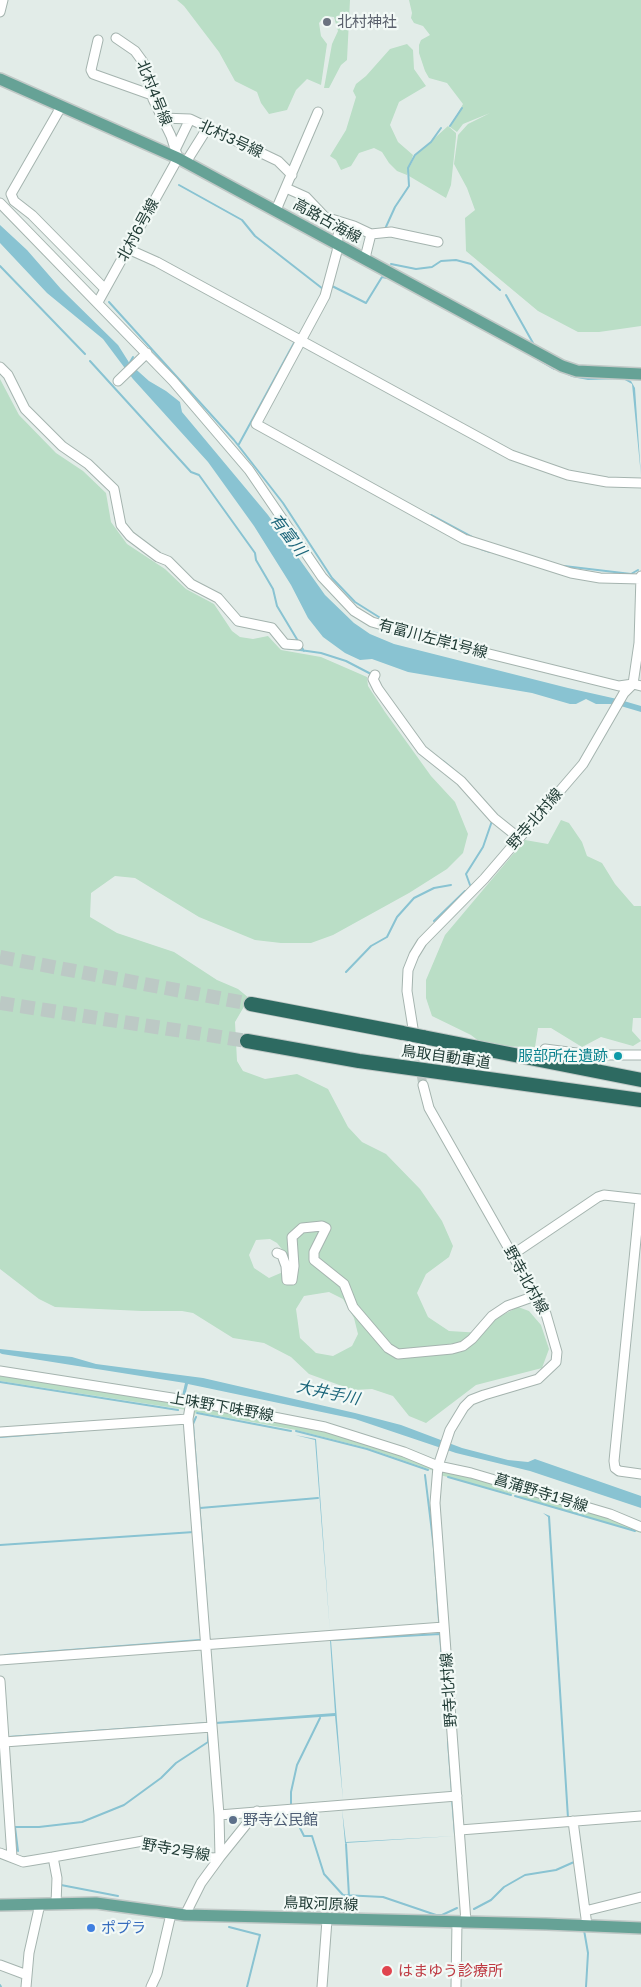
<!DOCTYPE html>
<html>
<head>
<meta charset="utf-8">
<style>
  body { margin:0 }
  canvas { display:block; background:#e2ece8 }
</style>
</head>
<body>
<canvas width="641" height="1987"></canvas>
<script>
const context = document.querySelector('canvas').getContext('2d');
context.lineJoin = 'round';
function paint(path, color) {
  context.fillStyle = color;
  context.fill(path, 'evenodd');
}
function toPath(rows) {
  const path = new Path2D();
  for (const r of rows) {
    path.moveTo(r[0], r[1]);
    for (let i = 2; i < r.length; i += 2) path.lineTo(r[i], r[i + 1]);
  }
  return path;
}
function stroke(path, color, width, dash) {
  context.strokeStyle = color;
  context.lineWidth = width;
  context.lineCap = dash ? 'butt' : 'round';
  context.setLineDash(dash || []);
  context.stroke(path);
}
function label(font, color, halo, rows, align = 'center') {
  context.font = font + ' "Golos Text","Noto Sans JP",sans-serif';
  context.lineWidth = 4.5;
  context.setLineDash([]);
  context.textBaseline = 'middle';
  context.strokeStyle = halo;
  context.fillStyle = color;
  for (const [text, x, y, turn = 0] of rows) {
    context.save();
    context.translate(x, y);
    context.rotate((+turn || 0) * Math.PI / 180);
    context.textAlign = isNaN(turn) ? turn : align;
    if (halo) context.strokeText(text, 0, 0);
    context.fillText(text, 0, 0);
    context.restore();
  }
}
paint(toPath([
  [177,0,350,0,347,60,341,65,329,88,324,88,332,44,338,31,334,17,325,16,319,23,321,36,327,44,321,85,307,79,296,90,287,110,269,114,261,103,257,92,235,81,219,52,184,6],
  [409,0,641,0,641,326,599,332,578,332,538,311,466,251,465,218,475,210,467,188,454,164,458,135,468,124,490,113,463,124,457,132,450,127,463,104,447,83,429,78,425,71,419,53,419,45,421,40,430,35,423,26,414,23,411,18,412,13],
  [407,44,413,50,414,69,426,86,399,102,390,125,398,142,413,155,407,175,397,171,389,163,382,152,374,148,359,153,351,166,341,170,336,160,330,156,346,130,356,97,353,91,356,84,366,76,390,49],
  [448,126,456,133,456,137,451,185,446,198,409,176,409,168,416,155],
  [0,379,19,415,56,453,83,471,106,493,111,522,127,544,165,569,186,589,214,604,232,631,240,637,253,639,268,636,281,650,321,657,367,677,368,686,385,712,431,776,455,802,468,834,463,853,447,869,409,893,333,935,311,943,281,943,255,940,199,917,135,878,115,876,91,893,90,917,117,933,174,952,217,980,238,989,249,998,235,1022,237,1061,243,1071,265,1079,297,1074,328,1089,348,1127,362,1142,386,1154,420,1189,442,1221,453,1246,449,1257,426,1274,417,1293,428,1317,449,1331,482,1333,495,1319,518,1307,529,1311,541,1325,549,1349,542,1368,476,1385,426,1423,409,1416,393,1396,372,1389,353,1390,309,1374,291,1357,264,1343,233,1338,193,1313,182,1311,142,1311,55,1307,39,1299,0,1269],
  [270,1239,277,1243,285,1253,283,1272,269,1278,254,1268,249,1255,256,1240],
  [329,1292,343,1299,354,1318,358,1334,352,1346,333,1356,316,1353,300,1338,296,1309,304,1296],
  [561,820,569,823,582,842,587,856,602,863,615,884,634,906,641,906,641,1018,633,1018,632,1031,641,1041,633,1046,601,1037,582,1047,551,1028,538,1028,535,1047,485,1046,471,1035,432,1016,426,998,426,980,445,935,525,840,548,844],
  [0,1373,186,1402,187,1410,0,1381],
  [192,1405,341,1434,434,1466,434,1471,367,1448,296,1430,196,1412,194,1417,191,1416],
  [442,1470,532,1493,511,1494,440,1475],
  [540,1495,612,1517,641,1531,641,1533,516,1496]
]), '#badec6');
paint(toPath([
  [0,225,27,250,61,289,118,345,130,364,149,381,166,391,180,402,182,412,268,515,325,595,354,623,370,634,394,644,568,688,617,699,641,706,641,712,614,704,596,704,586,699,576,704,570,704,532,693,408,672,372,659,360,660,345,653,323,637,308,618,291,585,254,526,208,462,133,379,103,339,47,293,0,243],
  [554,369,571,376,589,378,624,378,631,381,635,388,641,476,632,384,623,379,588,380,572,377],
  [0,1349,72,1357,96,1364,203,1378,355,1413,401,1425,462,1448,508,1460,528,1462,535,1459,641,1496,641,1508,530,1471,456,1453,355,1419,188,1384,185,1396,182,1396,185,1383,2,1354,0,1353],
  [295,1435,316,1439,330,1632,315,1440],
  [543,1513,550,1516,569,1818,567,1818,548,1517],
  [330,1640,331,1640,343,1800,335,1716,216,1724,215,1722,335,1713],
  [342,1809,346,1842,455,1836,345,1843]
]), '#89c3d2');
stroke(toPath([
  [450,126,462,108],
  [179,185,242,220,255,236,323,289],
  [385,229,395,207,409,186,408,168,415,155,431,142,441,128],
  [391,264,416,269,432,267,441,261,456,260,471,264,500,290],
  [0,266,85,354],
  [332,286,366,303,382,277,387,278],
  [506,295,533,343],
  [109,302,234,440,283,503,332,578,355,602,382,619,462,640],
  [537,359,554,369],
  [90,361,191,472,199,475,255,553,256,560,273,589,277,606,304,651],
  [129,364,133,357],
  [15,398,21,410],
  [239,444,294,343],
  [114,511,117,524],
  [431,515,472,537],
  [126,538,134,544],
  [481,549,490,552],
  [564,566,631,574,638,570],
  [286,648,321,653,346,661,371,674],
  [443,761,456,772],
  [470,885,466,874,483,847,492,821],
  [434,921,465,891],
  [346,972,371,946,387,937,397,917,414,898,434,888,451,885],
  [0,1382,178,1410],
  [197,1413,291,1431],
  [196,1417,193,1424,206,1594],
  [296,1431,367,1449,428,1470],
  [0,1437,77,1431],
  [425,1475,434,1549,439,1621],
  [448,1477,511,1495],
  [515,1496,635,1531],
  [200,1508,318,1498],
  [0,1545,194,1532],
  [332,1640,440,1634,447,1726],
  [5,1655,200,1640],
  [8,1737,208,1723],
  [448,1742,452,1792],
  [452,1799,455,1834],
  [291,1805,291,1792,297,1765,320,1718],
  [292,1812,304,1836,312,1836,324,1874,343,1895,383,1897,436,1915,442,1915,457,1908],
  [346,1844,349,1896],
  [18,1851,15,1827,39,1827,82,1822,124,1805,161,1778,176,1763,208,1742,208,1735],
  [61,1885,118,1896],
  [474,1909,491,1900,504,1887,525,1875,556,1870,574,1862,574,1860],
  [229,1927,260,1935,247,1987],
  [584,1930,588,1953,586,1987],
  [0,1985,1,1987]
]), '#89c3d2', 2);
stroke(toPath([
  [416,1047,423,1085]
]), '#bcc9c5', 9, [9, 4.5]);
stroke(toPath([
  [0,957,251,1004],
  [0,1003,247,1041]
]), '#bcc9c5', 14, [14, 7]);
const minor = toPath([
  [0,12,3,0],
  [98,40,91,70,93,74,152,95],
  [61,107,11,194,14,201,32,215,105,289],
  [162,118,190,119,278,161,292,175],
  [175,150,190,119],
  [186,162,208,127],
  [286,188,306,197,325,217,354,226,371,234,391,232,438,242],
  [0,203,173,381,249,470,322,577,354,611,372,622,453,645,619,686,633,684,641,686],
  [276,210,318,112],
  [337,243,340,222],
  [339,244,325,296,256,424,464,539,571,573,600,578,641,579],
  [128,249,157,262,511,455,568,475,607,482,641,483],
  [365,258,371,234],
  [98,302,178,158,171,136,153,99,143,62,135,51,116,38],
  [0,367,8,375,25,409,62,446,88,464,114,489,121,525,130,536,158,557,168,561,191,584,218,598,238,621,272,628,285,644,298,645],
  [118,381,147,353],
  [375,675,373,679,378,689,422,750,461,781,494,818,519,838],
  [416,1047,407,991,408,970,414,955,422,942,484,879,583,764,624,693,633,684,639,643,641,576],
  [545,1049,592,1055,641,1055],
  [423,1085,429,1108,546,1314,557,1352,556,1362,538,1379,484,1395,471,1400,464,1407,450,1430,438,1466,435,1503,466,1922],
  [277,1253,282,1255,286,1266,287,1280,292,1280,294,1266,292,1237,302,1228,322,1226,326,1228,314,1252,314,1260,344,1284,353,1307,388,1348,398,1354,452,1349,463,1346,472,1339,492,1316,507,1306,535,1296],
  [512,1255,598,1197,604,1195,640,1199,614,1461,615,1468,619,1471,641,1474],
  [0,1371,191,1401,325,1427,404,1452,438,1466,471,1473,610,1514,641,1527],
  [191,1401,188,1419,219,1815,220,1857],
  [0,1432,188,1419],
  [0,1660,444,1627],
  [0,1681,12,1857],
  [4,1742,212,1727],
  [219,1815,457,1796],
  [573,1821,585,1911],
  [460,1830,641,1816],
  [0,1853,23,1862,53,1857],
  [220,1857,257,1811],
  [56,1904,57,1878,53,1857,143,1841,213,1858,220,1857,201,1883,185,1915],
  [587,1925,585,1911,641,1897],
  [0,1965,27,1975],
  [26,1987,29,1953,40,1904],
  [151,1987,157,1974,171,1914],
  [322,1987,327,1920],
  [456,1987,457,1922]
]);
const major = toPath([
  [0,79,178,158,562,366,577,371,641,374],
  [0,1905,96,1903,185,1915,546,1924,641,1928]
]);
const highway = toPath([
  [251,1004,403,1033],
  [423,1037,641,1080],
  [247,1041,359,1061,641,1100]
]);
stroke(minor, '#a5b4af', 11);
stroke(major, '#c1c9c7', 14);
stroke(highway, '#c1c9c7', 16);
stroke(minor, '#fff', 9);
stroke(major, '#66a296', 11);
stroke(highway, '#2d6a61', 14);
const highwayBridge = toPath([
  [403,1033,423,1037]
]);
stroke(highwayBridge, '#c1c9c7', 16, []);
stroke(highwayBridge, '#2d6a61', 14);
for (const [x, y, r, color] of [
  [327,22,5,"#6b7280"],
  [618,1056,5,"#0f9aa8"],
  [233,1820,5,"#5c6f8a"],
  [91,1928,5,"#3f7fe0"],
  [387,1971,6,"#e0444e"]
]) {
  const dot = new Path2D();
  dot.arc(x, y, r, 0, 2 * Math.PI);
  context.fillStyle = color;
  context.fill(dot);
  stroke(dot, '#f2f9f6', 2);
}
label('15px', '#5b616d', '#f2f9f6', [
  ["北村神社",337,22]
], 'left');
label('15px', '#223d37', '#f2f9f6', [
  ["北村4号線",154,93,68],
  ["北村3号線",231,139,25],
  ["高路古海線",327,221,29],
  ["北村6号線",138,230,-61],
  ["有富川左岸1号線",433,639,15],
  ["野寺北村線",535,819,-49],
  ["鳥取自動車道",446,1057,8],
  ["野寺北村線",526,1280,61],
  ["上味野下味野線",222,1407,10],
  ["菖蒲野寺1号線",541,1493,17],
  ["野寺北村線",449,1690,-94],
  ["野寺2号線",176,1850,10],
  ["鳥取河原線",321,1904,2]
]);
label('15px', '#0d838f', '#f2f9f6', [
  ["服部所在遺跡",608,1056]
], 'right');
label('15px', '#4e5e75', '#f2f9f6', [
  ["野寺公民館",243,1820]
], 'left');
label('15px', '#366cbe', '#f2f9f6', [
  ["ポプラ",101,1928]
], 'left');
label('15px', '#be3a42', '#f2f9f6', [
  ["はまゆう診療所",398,1971]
], 'left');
label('italic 16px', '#1b657a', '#f2f9f6', [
  ["有富川",288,535,53],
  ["大井手川",328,1393,12]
]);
</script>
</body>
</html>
